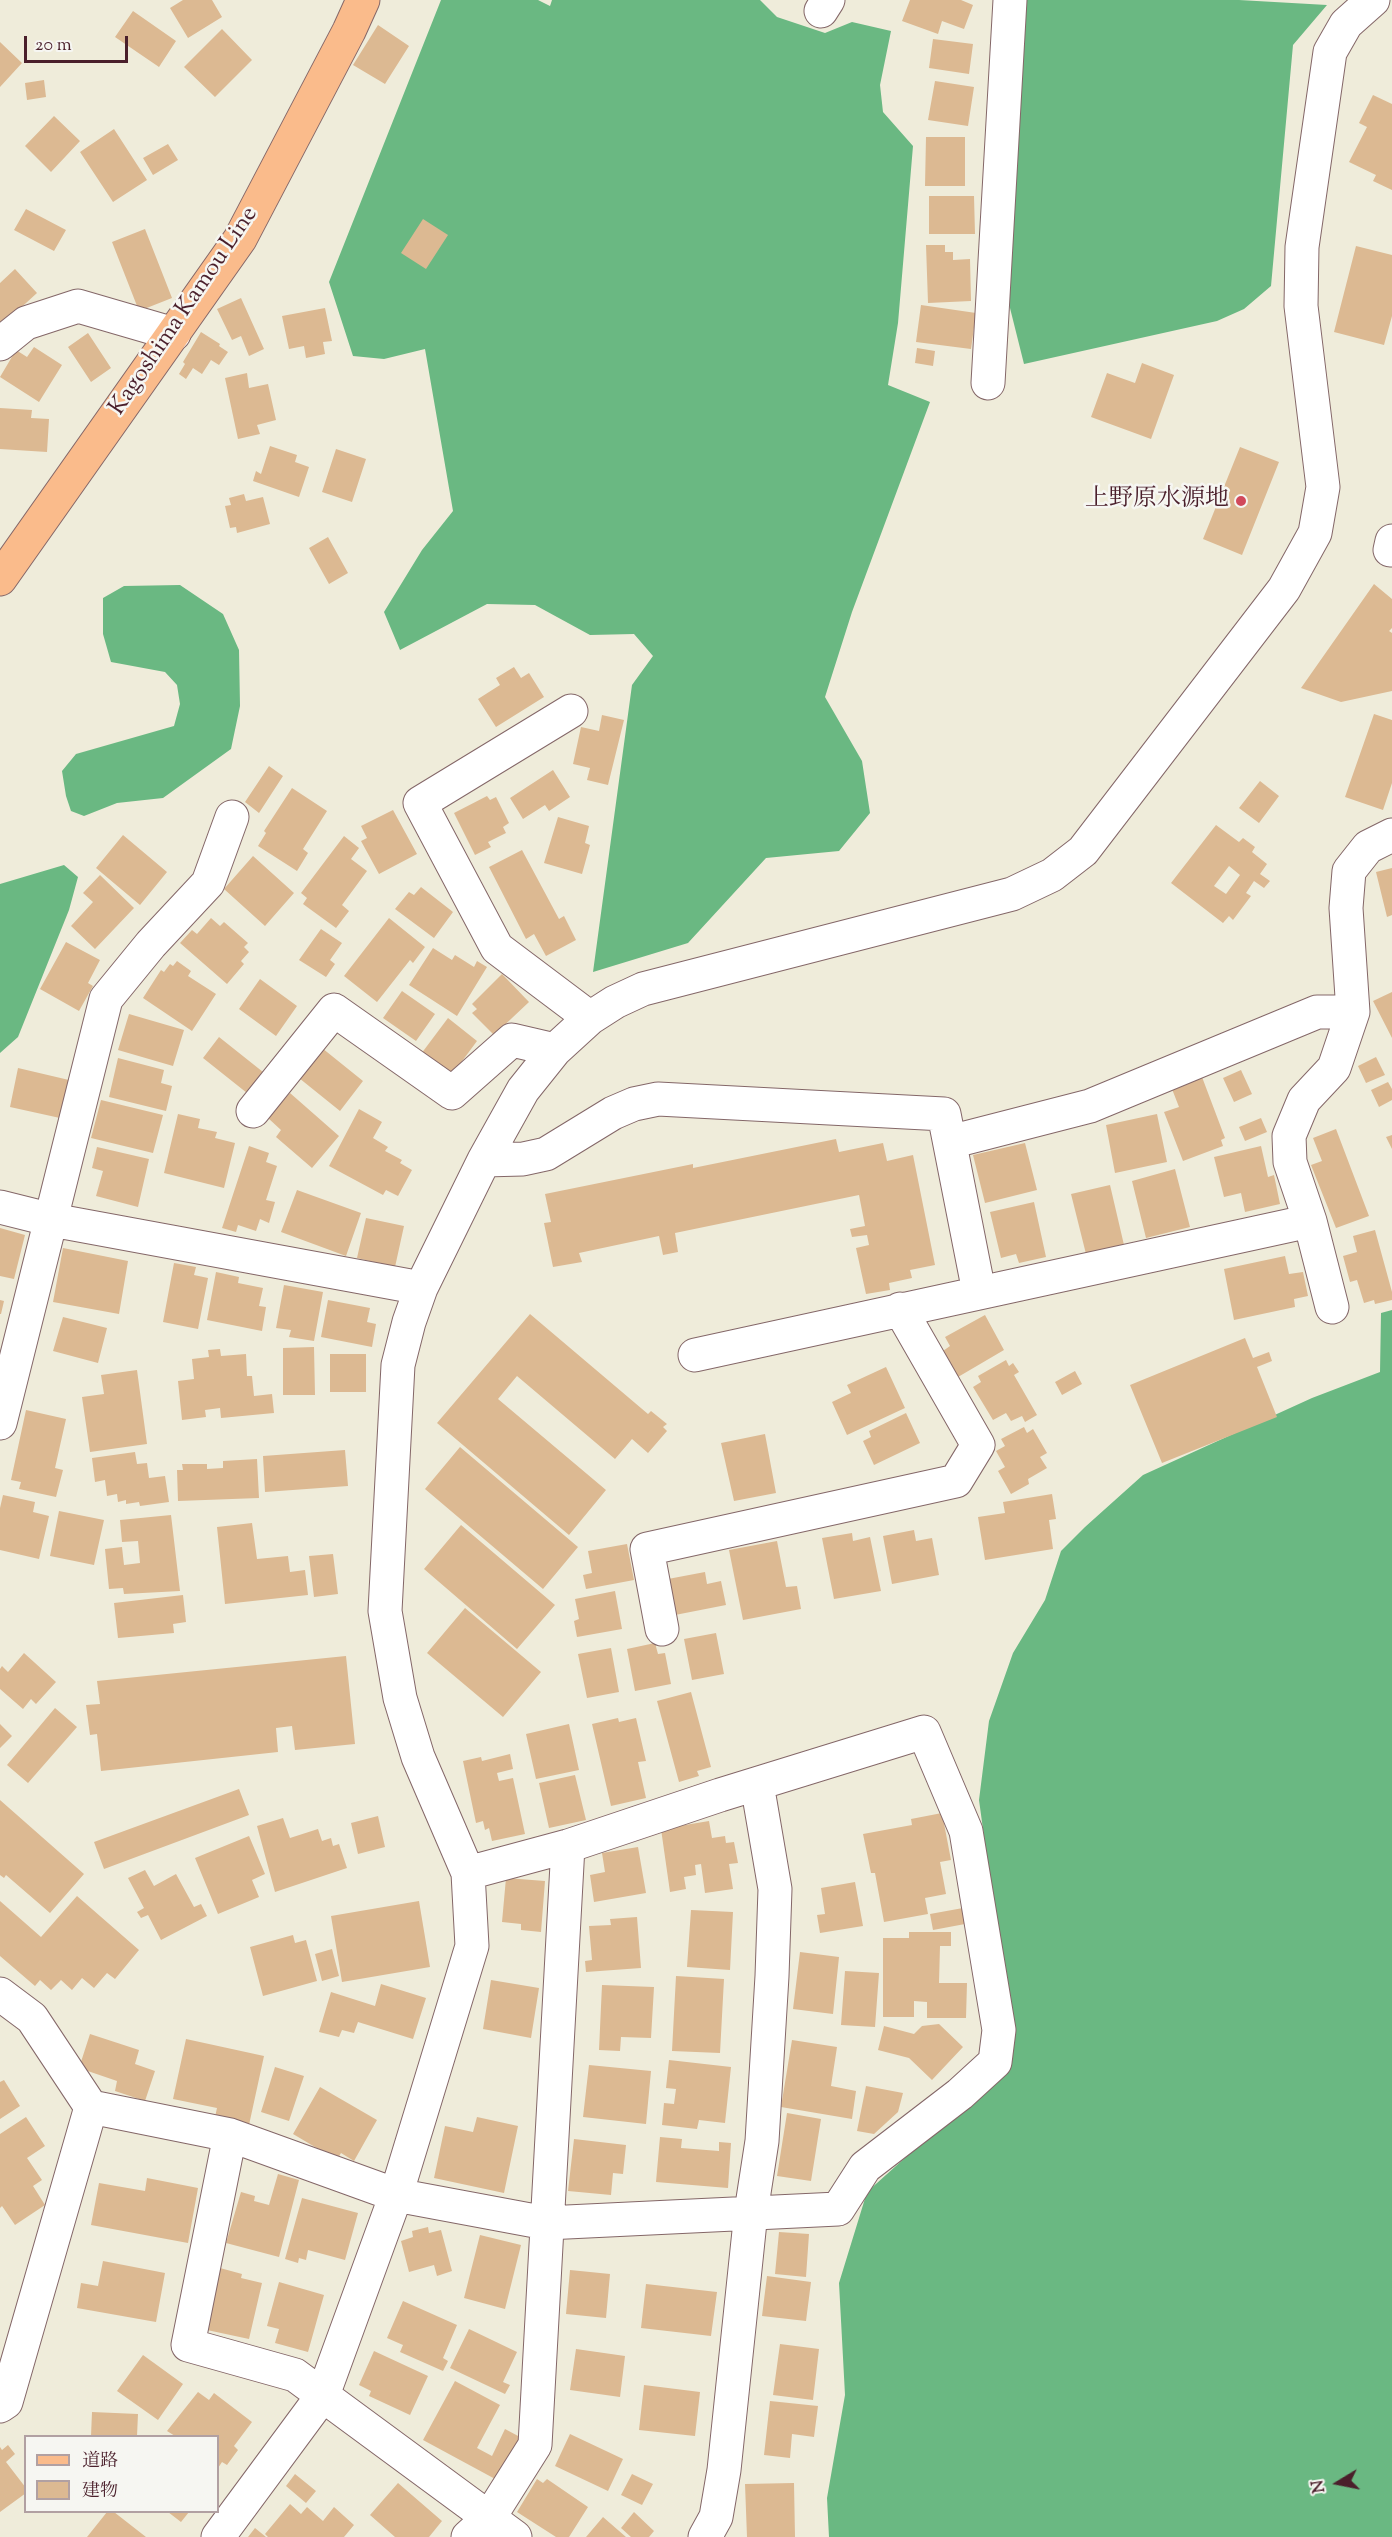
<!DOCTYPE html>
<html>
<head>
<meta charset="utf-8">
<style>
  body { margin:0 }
  #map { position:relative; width:1392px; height:2537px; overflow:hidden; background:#efecda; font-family:"Sorts Mill Goudy","Noto Serif JP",serif }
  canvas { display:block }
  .legend { position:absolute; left:24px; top:2435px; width:195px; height:78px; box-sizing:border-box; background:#f6f6f2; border:2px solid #b1a0a2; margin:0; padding:8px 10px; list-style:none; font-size:18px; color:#4a1f2b }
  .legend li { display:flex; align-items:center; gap:12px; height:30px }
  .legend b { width:30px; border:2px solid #b1a0a2 }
  .north { position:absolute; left:1308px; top:2453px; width:60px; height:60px; -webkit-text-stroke:4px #f6f6f2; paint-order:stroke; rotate:260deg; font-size:16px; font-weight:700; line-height:24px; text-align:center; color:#4a1f2b }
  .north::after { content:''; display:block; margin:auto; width:21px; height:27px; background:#4a1f2b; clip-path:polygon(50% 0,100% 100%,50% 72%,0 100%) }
  .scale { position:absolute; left:24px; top:36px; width:104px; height:27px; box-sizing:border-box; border:3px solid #4a1f2b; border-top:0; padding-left:8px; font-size:18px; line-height:21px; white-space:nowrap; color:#4a1f2b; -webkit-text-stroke:4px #f6f6f2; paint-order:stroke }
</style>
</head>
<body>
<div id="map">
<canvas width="1392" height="2537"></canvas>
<ul class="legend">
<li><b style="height:8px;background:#fabb8b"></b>道路</li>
<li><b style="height:16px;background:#dcb992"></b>建物</li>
</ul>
<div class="north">N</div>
<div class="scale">20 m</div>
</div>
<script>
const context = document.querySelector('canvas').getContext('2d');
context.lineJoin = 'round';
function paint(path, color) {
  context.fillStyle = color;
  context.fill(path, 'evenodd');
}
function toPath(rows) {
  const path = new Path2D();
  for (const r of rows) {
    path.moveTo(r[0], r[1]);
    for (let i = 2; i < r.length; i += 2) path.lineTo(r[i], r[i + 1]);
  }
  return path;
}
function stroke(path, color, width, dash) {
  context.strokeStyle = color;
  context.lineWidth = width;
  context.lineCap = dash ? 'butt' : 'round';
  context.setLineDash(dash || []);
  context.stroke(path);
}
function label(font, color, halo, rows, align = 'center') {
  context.font = font + ' "Sorts Mill Goudy","Noto Serif JP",serif';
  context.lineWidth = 5;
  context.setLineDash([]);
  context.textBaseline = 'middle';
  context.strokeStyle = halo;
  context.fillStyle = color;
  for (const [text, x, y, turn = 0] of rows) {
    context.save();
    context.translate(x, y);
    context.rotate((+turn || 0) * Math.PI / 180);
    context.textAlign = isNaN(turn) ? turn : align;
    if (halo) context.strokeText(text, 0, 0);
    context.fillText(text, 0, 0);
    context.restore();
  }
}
paint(toPath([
  [441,0,538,0,550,6,552,0,760,0,777,17,825,33,852,22,891,31,880,85,883,112,913,146,898,323,888,385,930,402,852,612,825,697,862,761,870,813,839,851,766,858,688,943,593,972,632,685,653,656,634,634,590,635,535,605,487,604,400,650,384,612,422,550,453,511,425,349,384,359,353,356,329,282],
  [1019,0,1239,0,1327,5,1293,45,1271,286,1244,309,1217,321,1024,364,1009,304,1005,180],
  [180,585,223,614,239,650,240,706,231,749,163,798,117,803,84,816,71,811,66,796,62,771,76,754,174,726,180,704,177,685,165,672,111,662,103,634,103,598,124,586],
  [64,865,78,877,69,910,18,1037,0,1053,0,884],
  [1392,1310,1392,2537,829,2537,827,2498,845,2395,839,2283,867,2192,995,2077,1010,2026,979,1800,989,1721,1013,1653,1045,1600,1061,1551,1085,1527,1143,1475,1312,1398,1380,1372,1381,1313]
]), '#6ab882');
paint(toPath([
  [183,0,212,0,222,17,188,38,170,8],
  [910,0,961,0,973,5,964,29,942,21,938,34,902,21],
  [133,11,176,41,159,67,115,37],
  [378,25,409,46,385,84,353,65],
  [222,29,252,60,215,97,184,67],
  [933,39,973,44,969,74,929,68],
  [0,42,22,63,0,87],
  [44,80,46,97,27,100,25,83],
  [935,81,974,87,968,126,928,120],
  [1373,95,1392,104,1392,190,1373,181,1376,175,1349,162,1367,127,1359,123],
  [54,116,80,141,51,172,25,146],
  [114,129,147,180,113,202,80,152],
  [926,137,965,137,965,186,925,186],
  [168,144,178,160,153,175,143,158],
  [929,196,974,196,975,234,929,234],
  [26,209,66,230,54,251,14,230],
  [423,219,448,235,426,269,401,253],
  [145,229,172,298,139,311,112,242],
  [926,245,945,245,945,252,953,252,953,260,970,259,971,301,928,303],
  [1356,246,1392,255,1392,316,1384,345,1334,332],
  [15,269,37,293,3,324,0,321,0,283],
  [241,298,264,349,249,356,241,336,232,340,217,309],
  [921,305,976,313,971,349,916,342],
  [325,308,332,341,323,342,325,354,306,358,304,346,289,349,282,316],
  [201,332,220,344,219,346,228,352,219,365,211,360,202,374,193,368,186,379,179,374,185,364,183,362],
  [88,333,111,368,91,382,68,347],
  [34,347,62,365,39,402,0,377,16,350,27,357],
  [917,348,935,351,933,366,915,363],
  [1142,363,1174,375,1151,439,1091,417,1107,373,1135,383],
  [247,373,249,388,268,384,276,420,257,425,260,434,238,439,225,378],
  [0,408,32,410,31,418,49,419,47,452,0,449],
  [270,446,297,455,295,462,309,467,299,497,253,481,256,471,261,474],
  [1240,447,1279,462,1242,555,1203,539],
  [336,449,366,459,352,502,322,492],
  [244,494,246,501,263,497,270,524,237,533,236,527,230,528,225,506,231,505,229,498],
  [328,537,348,573,329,584,309,548],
  [1374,584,1392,599,1392,628,1389,631,1392,633,1392,691,1341,702,1301,688],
  [514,667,521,678,529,673,544,697,496,727,478,699,500,685,496,678],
  [1374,714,1392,720,1392,783,1383,810,1345,797],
  [602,715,624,720,608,785,587,780,590,768,573,764,581,727,599,731],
  [269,766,283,776,259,813,245,802],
  [553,770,570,797,549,811,545,805,523,819,510,798],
  [1260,781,1279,796,1259,823,1239,808],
  [292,788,327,811,303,849,308,853,297,871,258,846,266,833,264,831],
  [487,796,490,800,496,797,509,823,503,827,506,833,488,842,491,847,475,855,454,813],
  [393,810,417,854,379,874,361,841,367,838,361,826],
  [558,817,589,826,585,843,590,845,582,874,544,863],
  [1216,825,1239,842,1243,838,1255,847,1252,852,1267,864,1260,874,1270,881,1264,888,1254,881,1246,893,1251,896,1233,920,1229,916,1223,923,1171,883],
  [1229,866,1240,875,1226,894,1214,886],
  [123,835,167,872,140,905,96,868],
  [344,836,359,848,351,859,367,871,342,905,349,911,336,928,303,904,307,898,301,893],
  [522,850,559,919,564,916,576,940,546,956,534,934,526,939,489,867],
  [253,856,294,893,265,926,224,889],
  [1392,868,1392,915,1387,917,1376,872],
  [100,875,134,908,95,949,71,926,93,902,83,893],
  [421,887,453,912,434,938,395,909,409,892,414,895],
  [211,918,220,926,224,922,248,943,244,947,249,952,241,961,244,964,227,984,180,943,192,930,197,934],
  [389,918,425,947,413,963,410,960,377,1002,344,976],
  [321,929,342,943,330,960,335,964,326,977,299,960],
  [66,942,100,960,88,983,93,986,79,1011,40,989],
  [433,948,452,960,455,955,474,967,477,961,487,967,457,1016,409,985],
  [177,961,191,971,188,976,216,994,192,1031,143,998,161,970,164,972,170,964,173,966],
  [502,974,529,1002,494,1035,472,1013,477,1009,472,1004],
  [260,979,297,1006,276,1036,239,1009],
  [402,991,435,1014,416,1041,383,1018],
  [1392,992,1392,1038,1373,1001],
  [129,1014,184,1030,173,1066,118,1050],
  [448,1018,477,1041,451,1076,421,1054],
  [219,1037,263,1072,247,1093,203,1058],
  [322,1048,363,1081,340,1111,299,1078],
  [1376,1057,1385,1075,1366,1083,1358,1066],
  [118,1058,164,1070,161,1083,172,1086,166,1111,109,1097],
  [18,1068,69,1080,60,1118,10,1107],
  [1241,1070,1252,1094,1234,1102,1223,1078],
  [1202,1077,1225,1138,1221,1140,1223,1146,1183,1161,1164,1112,1179,1107,1172,1089],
  [1388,1082,1392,1089,1392,1100,1379,1107,1371,1090],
  [290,1093,339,1136,312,1168,276,1137,281,1130,268,1118],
  [101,1100,163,1115,153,1153,91,1138],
  [359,1109,382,1122,373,1138,388,1147,385,1151,402,1160,400,1163,412,1170,398,1196,386,1190,383,1195,329,1166],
  [178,1114,200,1119,198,1128,217,1132,215,1138,235,1143,224,1188,164,1173],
  [1157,1114,1167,1162,1115,1173,1106,1125],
  [1261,1118,1267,1132,1245,1141,1239,1127],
  [1336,1129,1369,1216,1336,1228,1311,1165,1322,1161,1313,1138],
  [1392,1135,1392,1149,1386,1137],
  [836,1139,839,1152,883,1143,887,1161,913,1155,935,1265,910,1270,912,1278,889,1283,890,1290,866,1294,856,1248,869,1245,867,1235,852,1237,850,1229,865,1226,859,1195,675,1233,678,1252,663,1255,659,1236,579,1253,582,1262,553,1267,544,1223,551,1222,545,1194,693,1164,693,1168],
  [1025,1143,1037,1190,985,1203,973,1155],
  [249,1146,269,1153,266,1162,277,1166,266,1200,275,1202,269,1223,260,1219,256,1231,238,1225,236,1232,222,1228],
  [1261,1146,1268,1177,1274,1175,1280,1204,1245,1212,1241,1193,1224,1197,1214,1157],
  [97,1147,149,1159,138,1207,96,1196,103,1171,92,1168],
  [1175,1169,1190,1227,1146,1238,1132,1181],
  [1110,1185,1124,1245,1086,1254,1071,1194],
  [297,1190,361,1213,346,1256,281,1232],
  [1034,1202,1046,1257,1019,1263,1016,1254,1001,1258,990,1212],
  [366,1218,404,1226,395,1267,357,1258],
  [0,1228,25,1235,14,1279,0,1276],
  [1375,1230,1392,1292,1392,1300,1375,1304,1374,1300,1364,1303,1357,1280,1350,1282,1343,1256,1357,1252,1353,1236],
  [63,1248,128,1261,119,1314,53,1302],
  [1285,1256,1289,1274,1303,1272,1308,1296,1294,1299,1295,1307,1234,1320,1224,1269],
  [174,1263,196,1267,194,1275,208,1278,198,1329,163,1322],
  [216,1272,239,1277,238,1283,263,1288,259,1306,266,1307,262,1331,207,1320],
  [284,1285,323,1292,314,1341,289,1337,291,1330,276,1328],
  [0,1300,4,1301,1,1314,0,1314],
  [328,1300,370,1308,367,1322,376,1324,372,1347,321,1337],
  [530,1314,648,1414,651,1411,667,1424,663,1427,667,1431,648,1453,632,1439,615,1459,517,1376,498,1399,606,1490,569,1535,437,1423],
  [985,1315,1004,1350,958,1377,943,1351,950,1346,945,1337],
  [63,1317,107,1328,98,1363,53,1351],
  [1245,1338,1253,1358,1269,1352,1272,1361,1257,1367,1277,1417,1162,1463,1130,1385],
  [314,1347,315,1395,283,1395,283,1348],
  [220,1349,221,1356,246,1354,247,1376,252,1376,254,1396,272,1394,274,1413,221,1418,220,1408,205,1410,206,1417,182,1420,178,1381,194,1379,192,1359,209,1357,208,1350],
  [330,1354,366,1354,366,1392,330,1392],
  [1006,1360,1009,1366,1013,1363,1019,1372,1014,1375,1037,1415,1025,1422,1022,1416,1011,1421,1006,1413,993,1420,973,1387,981,1382,978,1376],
  [886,1367,905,1408,847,1435,832,1402,851,1393,847,1385],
  [137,1370,147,1444,90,1452,82,1397,104,1394,101,1375],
  [1075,1371,1082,1384,1062,1395,1055,1382],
  [26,1410,66,1419,55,1468,63,1470,56,1497,19,1489,21,1482,11,1480],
  [906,1413,920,1443,874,1465,863,1441,871,1437,869,1431],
  [1024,1427,1027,1433,1033,1429,1047,1453,1040,1457,1047,1468,1028,1479,1029,1484,1011,1494,998,1471,1005,1467,996,1451,1005,1446,1001,1439],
  [765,1434,776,1493,734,1501,721,1443],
  [460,1447,578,1547,543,1589,425,1489],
  [345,1450,348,1486,265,1492,263,1456],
  [135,1452,137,1464,147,1463,149,1478,165,1476,169,1502,140,1506,139,1502,126,1504,126,1500,118,1502,117,1494,107,1496,105,1480,95,1482,92,1458],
  [257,1459,259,1498,178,1501,177,1470,183,1470,182,1464,207,1464,207,1469,223,1468,223,1461],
  [1052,1494,1056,1519,1049,1520,1053,1549,985,1560,978,1517,1005,1513,1003,1502],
  [3,1495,35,1502,33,1512,49,1516,39,1559,0,1550,0,1508],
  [59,1511,104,1520,94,1565,50,1556],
  [171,1515,180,1591,124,1594,123,1588,109,1589,105,1549,122,1547,124,1565,140,1563,138,1541,122,1542,120,1520],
  [252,1523,257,1559,288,1556,290,1572,305,1570,308,1595,225,1604,217,1527],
  [461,1525,555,1605,517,1649,424,1569],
  [914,1530,916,1541,932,1538,939,1575,892,1584,883,1536],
  [852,1533,853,1541,870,1537,881,1591,834,1599,822,1538],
  [777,1541,786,1587,797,1586,801,1609,743,1620,729,1550],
  [627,1544,634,1580,586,1589,583,1575,592,1573,588,1551],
  [333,1554,338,1594,314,1597,309,1556],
  [705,1572,707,1584,721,1581,726,1605,675,1615,668,1579],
  [615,1591,622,1629,577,1637,574,1621,579,1619,575,1599],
  [183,1595,186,1622,173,1624,174,1633,118,1638,114,1603],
  [465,1608,541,1672,503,1717,427,1653],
  [716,1633,724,1674,692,1680,684,1639],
  [655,1643,658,1654,665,1653,671,1684,635,1691,627,1649],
  [611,1648,619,1692,587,1698,578,1654],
  [24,1653,56,1682,36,1704,31,1699,23,1709,0,1689,0,1669,2,1666,8,1672],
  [346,1656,355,1744,295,1750,292,1726,276,1728,278,1752,101,1771,97,1734,90,1735,86,1705,100,1704,97,1681],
  [691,1692,711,1767,697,1771,699,1776,679,1782,657,1701],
  [55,1708,77,1727,28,1783,7,1765],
  [618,1718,619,1722,636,1718,646,1761,638,1762,646,1798,611,1806,592,1724],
  [0,1724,12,1736,0,1748],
  [569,1724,579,1770,536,1779,526,1734],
  [510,1754,513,1769,497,1773,499,1781,513,1778,525,1834,492,1841,489,1828,485,1830,483,1821,476,1823,463,1761,481,1757,482,1761],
  [575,1775,586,1820,549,1828,539,1783],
  [239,1789,249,1815,104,1869,94,1842],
  [0,1800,84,1874,50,1913,6,1875,4,1878,0,1875],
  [942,1813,951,1860,940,1862,946,1894,925,1898,928,1914,884,1922,875,1873,871,1873,863,1834,912,1825,911,1819],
  [378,1816,385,1847,358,1854,351,1823],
  [283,1818,290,1838,318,1829,322,1841,331,1838,333,1846,339,1844,347,1868,275,1892,257,1826],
  [709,1821,712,1838,725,1836,726,1843,734,1842,738,1863,729,1864,733,1889,705,1893,701,1864,695,1865,696,1875,684,1877,686,1889,670,1892,661,1829],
  [249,1836,265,1874,252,1880,259,1897,218,1914,195,1858],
  [638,1847,646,1893,594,1902,590,1875,605,1872,602,1853],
  [145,1870,154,1886,176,1874,194,1907,201,1904,207,1916,161,1940,148,1915,141,1918,137,1912,144,1908,128,1878],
  [506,1878,545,1881,541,1932,521,1930,521,1924,502,1922],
  [855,1882,863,1926,820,1933,817,1915,825,1914,821,1888],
  [77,1896,139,1950,115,1979,107,1973,94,1988,82,1978,72,1990,61,1980,51,1990,40,1980,35,1986,0,1956,0,1901,41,1937],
  [419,1901,430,1967,342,1982,331,1916],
  [963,1908,965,1924,933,1930,930,1914],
  [691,1910,733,1912,730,1970,687,1967],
  [637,1917,641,1968,586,1972,585,1961,592,1960,589,1926,611,1925,610,1919],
  [909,1932,951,1932,951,1946,940,1946,939,1983,967,1983,966,2018,927,2018,927,2002,914,2001,914,2017,883,2017,883,1938,909,1938],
  [293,1935,295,1943,306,1940,317,1981,263,1996,250,1947],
  [332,1949,339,1976,322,1981,315,1954],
  [800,1952,839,1957,833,2014,793,2009],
  [845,1971,879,1973,875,2027,841,2025],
  [676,1976,724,1979,720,2053,672,2051],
  [491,1980,539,1988,531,2038,483,2029],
  [381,1984,426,1998,413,2039,358,2022,354,2033,342,2030,339,2037,319,2032,331,1992,375,2006],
  [602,1985,654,1987,651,2038,621,2037,620,2051,599,2050],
  [939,2024,963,2047,932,2080,909,2058,878,2050,884,2026,914,2034,922,2026],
  [90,2034,139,2050,135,2064,155,2071,145,2101,115,2091,117,2081,79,2068],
  [186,2039,264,2056,249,2125,215,2117,217,2108,173,2099],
  [792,2040,837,2047,831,2086,856,2091,852,2119,781,2107],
  [669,2060,731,2067,725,2123,699,2120,697,2129,662,2125,664,2103,674,2104,676,2089,666,2088],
  [589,2065,651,2071,646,2124,583,2117],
  [275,2067,304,2076,289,2121,261,2112],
  [4,2080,20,2106,0,2119,0,2082],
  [866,2086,903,2093,898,2112,874,2134,857,2131],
  [320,2087,377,2120,354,2161,341,2153,337,2160,293,2134],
  [787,2113,821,2119,811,2181,777,2176],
  [26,2117,45,2146,27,2158,42,2180,33,2186,45,2205,15,2225,2,2206,0,2208,0,2134],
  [477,2117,518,2126,504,2193,434,2178,445,2126,473,2132],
  [660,2137,682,2139,681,2148,719,2151,719,2142,731,2143,728,2188,656,2182],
  [574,2139,626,2145,623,2174,613,2173,611,2195,568,2191],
  [278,2174,299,2180,279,2257,226,2243,241,2192,255,2196,254,2201,269,2205],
  [147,2178,198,2188,188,2243,91,2225,99,2183,145,2191],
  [302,2198,358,2213,345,2260,308,2250,306,2260,299,2258,298,2263,285,2259],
  [428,2227,429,2233,441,2230,452,2271,437,2276,434,2265,409,2272,401,2241,413,2237,412,2231],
  [779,2232,809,2234,806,2277,775,2274],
  [480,2235,521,2245,505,2309,464,2298],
  [103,2261,165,2273,156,2322,77,2308,81,2283,98,2286],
  [220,2268,242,2274,241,2278,262,2283,249,2339,207,2330],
  [570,2270,610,2274,606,2318,566,2314],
  [767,2276,811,2282,806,2321,762,2316],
  [279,2282,324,2295,308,2352,275,2343,279,2329,267,2326],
  [646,2284,717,2292,711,2336,641,2328],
  [403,2301,457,2325,443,2358,448,2361,443,2371,400,2352,403,2345,387,2338],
  [469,2329,517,2352,503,2382,510,2385,505,2394,450,2368],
  [780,2344,819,2349,813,2400,773,2395],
  [576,2349,625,2356,620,2397,570,2390],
  [374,2351,428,2376,410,2415,369,2396,371,2391,359,2385],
  [143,2355,183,2384,158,2420,117,2391],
  [455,2381,500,2405,477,2448,492,2456,505,2429,520,2437,497,2480,423,2440],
  [644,2385,700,2392,695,2436,639,2430],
  [198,2392,209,2400,214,2393,252,2422,234,2446,238,2450,227,2465,222,2462,218,2468,218,2436,175,2436,167,2431],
  [770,2401,818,2406,814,2437,792,2434,790,2458,764,2455],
  [92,2412,138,2414,137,2436,91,2436],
  [570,2434,623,2459,608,2491,555,2466],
  [8,2445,15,2454,6,2462,26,2488,26,2493,0,2512,0,2447,2,2450],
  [295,2474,316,2491,306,2503,286,2486],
  [632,2474,653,2484,642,2505,621,2495],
  [537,2479,543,2483,547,2479,588,2507,569,2537,556,2537,517,2512],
  [398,2483,442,2521,429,2537,395,2537,370,2515],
  [794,2483,795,2537,747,2537,745,2484],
  [290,2504,301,2514,307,2507,323,2521,334,2507,354,2525,344,2537,268,2537,265,2534],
  [107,2512,114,2512,146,2537,87,2537],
  [168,2512,189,2512,181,2522],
  [634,2512,654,2531,649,2537,631,2537,621,2528],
  [603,2517,626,2537,586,2537],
  [255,2528,266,2537,248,2537]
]), '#dcb992');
const street = toPath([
  [821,11,828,0],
  [0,344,26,323,78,306,174,334],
  [988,383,1010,0],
  [1390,550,1392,541],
  [571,711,420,803,497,948,590,1018],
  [253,1111,334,1010,452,1093,512,1040,555,1050],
  [950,1142,1090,1106,1317,1012,1353,1012],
  [484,1160,523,1159,546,1154,613,1113,634,1104,658,1099,944,1114,979,1292],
  [0,1207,52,1220,421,1288],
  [1332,1307,1310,1221,1290,1162,1289,1136,1304,1100,1334,1068,1353,1012,1346,908,1349,871,1368,847,1392,835],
  [695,1355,1310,1221],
  [0,1423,106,999,151,944,208,883,232,817],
  [662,1629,647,1549,956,1481,978,1445,900,1309],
  [0,1994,32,2018,91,2107,230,2135,396,2195,546,2223,838,2209,865,2167,960,2094,995,2062,999,2030,966,1831,924,1732,720,1795,568,1846,468,1873],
  [230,2135,188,2345,295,2375,515,2537],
  [0,2406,6,2402,91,2107],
  [218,2537,323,2395,396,2195,472,1946,468,1873,418,1757,400,1698,385,1611,398,1365,409,1322,421,1288,484,1160,523,1090,555,1050,590,1018,615,1002,643,989,1012,894,1052,875,1083,851,1284,589,1315,533,1323,487,1301,306,1302,247,1330,52,1346,24,1373,0],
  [468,2537,489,2518,535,2445,568,1846],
  [705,2537,716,2517,724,2470,751,2212,762,2141,772,1976,775,1889,757,1784]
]);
const primary = toPath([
  [0,579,240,239,349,31,363,0]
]);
stroke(street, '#846768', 35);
stroke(primary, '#846768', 35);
stroke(street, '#fff', 33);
stroke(primary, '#fabb8b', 33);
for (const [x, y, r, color] of [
  [1241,501,6,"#d1495b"]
]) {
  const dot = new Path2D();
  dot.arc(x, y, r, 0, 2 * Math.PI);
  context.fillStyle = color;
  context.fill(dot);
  stroke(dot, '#f6f6f2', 2);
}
label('24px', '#4a1f2b', '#f6f6f2', [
  ["Kagoshima Kamou Line",185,312,-56]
]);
label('24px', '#4a1f2b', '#f6f6f2', [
  ["上野原水源地",1229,501]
], 'right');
</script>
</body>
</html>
